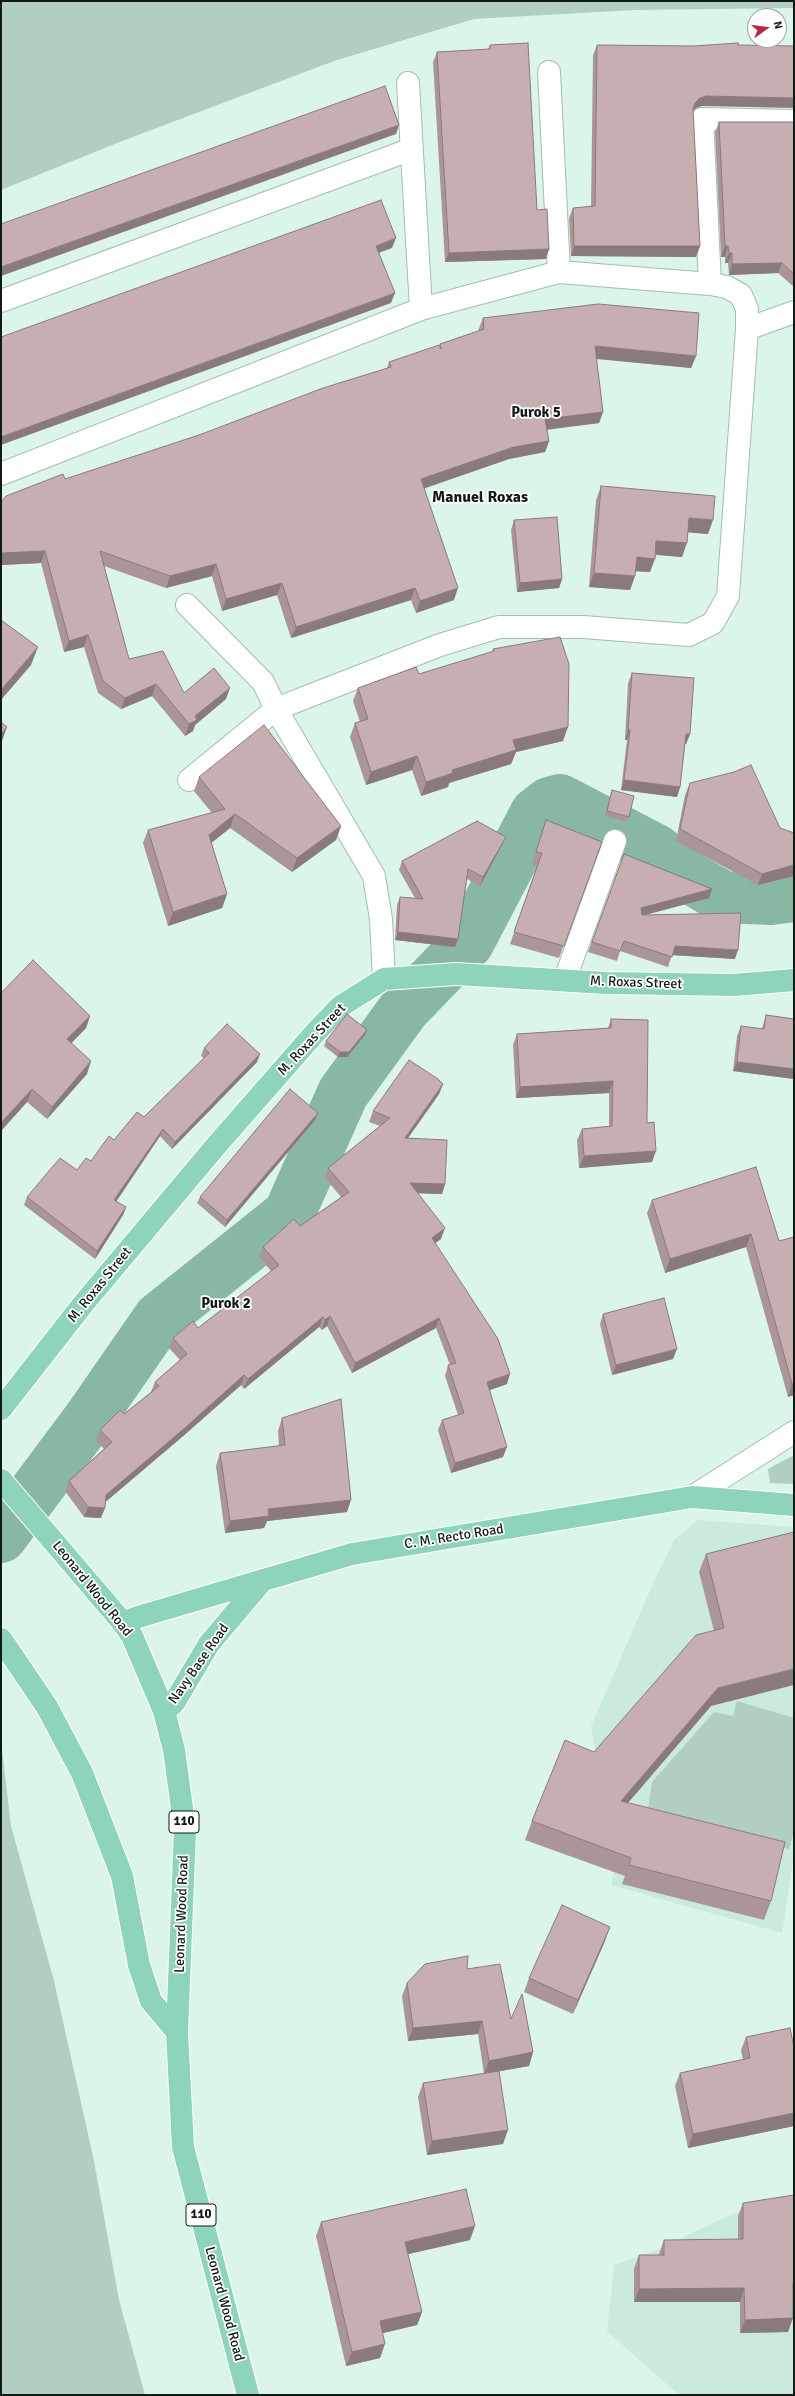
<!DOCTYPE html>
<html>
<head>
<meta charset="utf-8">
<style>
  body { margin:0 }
  #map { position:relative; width:795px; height:2396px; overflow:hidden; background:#dcf5e9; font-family:Signika,sans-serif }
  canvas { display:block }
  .frame { position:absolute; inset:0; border:2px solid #111a16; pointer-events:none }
  .north { position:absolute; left:747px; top:8px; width:40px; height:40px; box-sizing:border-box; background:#fff; border:1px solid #a0a3a2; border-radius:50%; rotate:76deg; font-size:11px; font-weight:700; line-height:16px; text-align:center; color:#111a16 }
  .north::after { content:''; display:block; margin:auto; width:14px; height:18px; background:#b7264b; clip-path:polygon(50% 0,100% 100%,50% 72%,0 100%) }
</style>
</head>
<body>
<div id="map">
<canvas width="795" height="2396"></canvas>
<div class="frame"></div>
<div class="north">N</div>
</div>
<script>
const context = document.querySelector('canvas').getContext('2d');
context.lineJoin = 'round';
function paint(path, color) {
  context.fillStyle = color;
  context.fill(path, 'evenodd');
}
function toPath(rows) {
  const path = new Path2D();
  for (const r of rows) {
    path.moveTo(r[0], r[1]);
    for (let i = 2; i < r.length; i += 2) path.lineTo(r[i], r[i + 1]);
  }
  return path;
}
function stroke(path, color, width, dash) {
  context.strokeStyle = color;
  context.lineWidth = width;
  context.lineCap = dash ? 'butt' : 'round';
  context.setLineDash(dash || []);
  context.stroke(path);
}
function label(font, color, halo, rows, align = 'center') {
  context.font = font + ' Signika,sans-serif';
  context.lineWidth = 3.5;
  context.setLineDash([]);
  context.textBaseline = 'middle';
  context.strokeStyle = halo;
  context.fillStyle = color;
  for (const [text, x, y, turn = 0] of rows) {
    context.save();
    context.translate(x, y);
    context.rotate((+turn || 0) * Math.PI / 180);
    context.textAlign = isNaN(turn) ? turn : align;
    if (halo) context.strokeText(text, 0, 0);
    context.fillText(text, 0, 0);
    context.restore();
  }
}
paint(toPath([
  [698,1520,794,1527,794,1855,782,1933,611,1885,632,1797,595,1748,591,1726,656,1577,674,1540],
  [791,2201,794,2202,794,2395,679,2395,607,2331,614,2265,654,2251,734,2213]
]), '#caebdc');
paint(toPath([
  [1,1,794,1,794,8,634,10,474,19,334,61,117,143,1,190],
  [794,1455,794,1484,770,1483,768,1469],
  [737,1701,794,1718,794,1830,789,1849,648,1809,652,1782,714,1712,733,1716],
  [1,1741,11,1826,54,1981,94,2161,119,2300,145,2395,1,2395]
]), '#b1cec0');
stroke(toPath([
  [1,1537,89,1419,159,1318,289,1214,343,1093,404,1009,468,943,536,813,549,803,560,800,656,850,687,876,723,897,771,899,794,896]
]), '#88b8a2', 52);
const minor = toPath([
  [549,72,559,272],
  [408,83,421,309],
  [710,284,702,119,794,121],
  [1,301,412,149],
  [747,329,794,312],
  [1,474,421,309,559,272,710,284,727,287,741,295,747,309,747,329,728,596,713,623,689,635,583,627,499,627,440,645,276,709,374,876,381,919,384,979],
  [187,605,263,682,276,709,189,780],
  [565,979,615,841],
  [692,1497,794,1432]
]);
const major = toPath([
  [1,1409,84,1303,215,1147,314,1034,341,1006,384,979,456,974,606,983,734,985,794,980],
  [1,1480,123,1623,132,1636,164,1711,174,1750,185,1830,177,2032,183,2147,248,2395],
  [123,1623,138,1617,352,1554,692,1497,794,1505],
  [1,1639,47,1707,82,1773,122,1876,139,1965,151,2001,177,2032],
  [164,1711,174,1703,209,1644,263,1580]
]);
stroke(minor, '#a5bcb1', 24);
stroke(major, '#fff', 24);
stroke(minor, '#fff', 22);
stroke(major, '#8ed4bb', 22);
paint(toPath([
  [490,45,537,210,549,249,546,259,445,262,433,62,437,52,488,50],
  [597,45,702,106,696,108,693,111,700,246,696,257,571,256,569,218,573,208,591,206,593,55],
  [719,122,794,122,794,287,778,273,729,275,728,263,725,263,725,257,721,257,715,132],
  [483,318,696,356,691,368,596,359,603,412,599,423,547,430,549,441,545,452,509,459,424,488,454,600,416,613,411,600,291,638,277,595,222,611,212,576,166,588,104,566,129,659,184,693,226,699,195,725,193,731,185,736,152,696,121,709,98,693,84,647,64,652,41,563,1,565,1,502,65,479,199,435,387,368,389,362,440,346,440,344,478,331],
  [601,486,708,534,688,532,682,557,655,555,650,572,635,571,635,576,630,590,589,587,596,500],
  [514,520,562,579,559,588,517,592,511,530],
  [493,649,563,741,516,752,511,764,449,783,448,787,421,796,412,770,366,785,350,737,355,723,360,722,353,701,358,688,419,674,492,652],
  [632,673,690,734,686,744,685,744,680,787,677,797,621,790,627,740,625,740,628,683],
  [199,777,341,826,336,840,292,872,230,828,211,843,227,894,222,908,168,926,143,843,148,830,212,813,194,791],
  [690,783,780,828,794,833,794,876,758,885,676,841,685,795],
  [612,790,629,817,627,822,605,816],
  [546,820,602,842,559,958,510,944,537,866,532,864],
  [506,837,502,845,480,886,467,879,458,939,455,947,395,940,397,905,400,897,415,898,399,870,402,861],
  [624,854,709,898,645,915,735,959,672,955,668,967,620,951,617,961,588,952],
  [1,993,90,1016,86,1028,71,1043,87,1074,47,1119,27,1102,1,1131],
  [766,1015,794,1019,794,1079,733,1071,737,1036,741,1026,762,1029,763,1025],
  [611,1019,647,1123,652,1162,579,1168,577,1140,582,1129,609,1126,609,1093,516,1098,513,1045,517,1034,608,1028],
  [367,1030,365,1035,347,1057,338,1057,324,1046,326,1041],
  [204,1048,257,1062,172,1149,160,1136,116,1201,126,1207,123,1215,95,1259,24,1205,27,1197,77,1170,91,1161,114,1140,144,1117,204,1058,201,1056],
  [443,1084,439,1094,408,1138,445,1184,442,1194,418,1193,441,1239,435,1243,507,1384,490,1390,503,1457,451,1473,438,1430,442,1420,458,1415,445,1376,448,1365,450,1365,436,1328,352,1373,327,1326,322,1330,319,1327,244,1389,241,1385,182,1437,105,1502,101,1518,84,1517,65,1491,69,1481,104,1449,96,1440,100,1430,124,1414,151,1392,155,1382,180,1360,169,1348,173,1338,198,1328,271,1271,259,1257,263,1247,300,1226,341,1197,325,1178,328,1168,380,1126,369,1122,373,1111],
  [318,1113,315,1120,225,1227,197,1203,200,1197],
  [652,1200,779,1241,794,1395,788,1397,746,1247,665,1273,647,1213],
  [603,1314,673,1359,612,1375,600,1324],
  [282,1418,347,1512,267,1521,264,1528,225,1533,216,1466,220,1453,279,1446,278,1431],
  [794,1532,711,1706,628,1803,771,1901,764,1920,622,1884,625,1876,525,1840,532,1821,594,1752,714,1631,699,1572,706,1554],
  [605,1941,573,2014,524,1992,529,1978],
  [467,1969,511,2019,533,2052,529,2066,489,2073,503,2144,427,2155,418,2097,423,2083,484,2074,478,2034,408,2041,402,1996,407,1983],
  [746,2037,794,2047,794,2126,688,2148,675,2086,680,2073,743,2060,741,2050],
  [794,2195,794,2302,793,2301,788,2332,740,2333,740,2302,634,2302,634,2269,639,2255,659,2255,659,2254,664,2240,738,2240,738,2216,743,2203],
  [321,2222,470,2240,408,2254,422,2312,417,2325,383,2333,380,2358,346,2366,316,2236]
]), '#ab9697');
paint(toPath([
  [706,96,794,98,794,108,702,106,696,108,691,113,695,103,700,98],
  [399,125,396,134,1,276,1,267],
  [396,238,392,248,373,255,376,246],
  [574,246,700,246,696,257,571,256],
  [725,246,728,246,725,257,721,257],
  [549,249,546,259,445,262,449,253],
  [729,253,732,253,728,263,725,263],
  [782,263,778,273,729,275,732,264],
  [395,293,391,303,1,445,1,437],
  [595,346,696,356,691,368,590,358],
  [603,412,599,423,541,430,545,419],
  [549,441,545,452,509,459,417,491,421,479,514,447],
  [689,518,713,520,708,534,684,532],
  [656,541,687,543,682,557,651,554],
  [45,551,41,563,1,565,1,553],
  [637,557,655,559,650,572,632,571],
  [216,564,212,576,166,588,170,576],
  [594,573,635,576,630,590,589,587],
  [562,579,559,588,517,592,520,583],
  [282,583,277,595,222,611,226,599],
  [415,588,411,600,291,638,296,627],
  [458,588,454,600,416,613,420,601],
  [88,635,84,647,64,652,69,641],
  [38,647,31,665,1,700,1,690],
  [156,684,152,696,121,709,125,698],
  [230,688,226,699,195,725,193,731,185,736,189,724,195,716],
  [7,727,1,744,1,734],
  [568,727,563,741,516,752,511,764,449,783,448,787,421,796,426,782,513,740],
  [628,730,630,730,627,740,625,740],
  [686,734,690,734,686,744,683,744],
  [417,756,412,770,366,785,371,772],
  [624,780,680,787,677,797,621,790],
  [235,814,230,828,204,849,209,835],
  [341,826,336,840,292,872,297,858],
  [506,837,502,845,480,886,483,877],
  [794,865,794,876,758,885,762,874],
  [712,889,709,898,637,917,641,908],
  [227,894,222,908,168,926,173,912],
  [398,932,458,939,455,947,395,940],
  [675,946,738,950,735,959,672,955],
  [90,1016,86,1028,63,1052,67,1039],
  [367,1030,365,1035,347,1057,338,1057,340,1052],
  [260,1054,257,1062,172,1149,175,1142],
  [91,1061,87,1074,47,1119,52,1107],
  [737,1062,794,1069,794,1079,733,1071],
  [613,1081,609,1093,516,1098,520,1087],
  [443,1084,439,1094,401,1148,405,1138],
  [32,1089,27,1102,1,1131,1,1123],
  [318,1113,315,1120,225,1227,227,1220],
  [163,1129,160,1136,112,1208,114,1200],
  [656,1151,652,1162,579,1168,584,1156],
  [410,1183,445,1184,442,1194,406,1193],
  [126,1207,123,1215,95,1259,97,1251],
  [445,1228,441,1239,428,1248,432,1238],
  [751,1234,746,1247,665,1273,670,1259],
  [330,1316,327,1326,322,1330,325,1320],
  [323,1317,319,1327,244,1389,248,1379],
  [439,1318,436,1328,352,1373,355,1363],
  [677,1349,673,1359,612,1375,616,1365],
  [510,1374,507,1384,484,1392,487,1382],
  [244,1375,241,1385,182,1437,102,1505,106,1495],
  [794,1383,794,1395,788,1397,792,1384],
  [507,1447,503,1457,451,1473,455,1463],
  [351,1500,347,1512,267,1521,264,1528,225,1533,230,1521,268,1509],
  [88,1507,105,1508,101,1518,84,1517],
  [794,1669,794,1685,711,1706,614,1819,621,1801,718,1688],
  [610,1927,605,1941,573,2014,578,2000],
  [482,2021,478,2034,408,2041,413,2028],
  [533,2052,529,2066,484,2074,489,2061],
  [794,2113,794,2126,688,2148,693,2134],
  [508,2130,503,2144,427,2155,432,2141],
  [475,2226,470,2240,400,2256,405,2242],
  [744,2288,740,2302,634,2302,639,2289],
  [422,2312,417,2325,375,2335,380,2321],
  [793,2318,788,2332,740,2333,745,2320],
  [385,2344,380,2358,346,2366,352,2352]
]), '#8b7a7b');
const building = toPath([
  [528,43,537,210,547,209,549,249,449,253,437,52,490,49,490,45,528,43],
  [738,43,738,45,794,46,794,98,706,96,700,98,695,103,693,109,700,246,574,246,573,208,595,206,597,45,693,46,738,43],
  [385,86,399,125,1,267,1,224,385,86],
  [719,122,794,122,794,274,782,263,732,264,732,253,729,253,728,246,725,246,719,122],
  [381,200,396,238,376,246,395,293,1,437,1,337,381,200],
  [598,304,699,313,696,356,595,346,603,412,545,419,549,441,514,447,421,479,458,588,420,601,415,588,296,627,282,583,226,599,216,564,170,576,100,551,129,659,163,651,184,693,214,668,230,688,195,716,197,720,189,724,156,684,125,698,103,681,88,635,69,641,45,551,1,553,1,502,6,496,63,474,65,479,199,435,323,388,391,367,389,362,439,345,441,349,440,344,484,329,483,318,598,304],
  [601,486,715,496,713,520,689,518,687,543,656,541,655,559,637,557,635,576,594,573,601,486],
  [557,517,562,579,520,583,514,520,557,517],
  [1,620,38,647,1,690,1,620],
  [560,637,569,664,568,727,513,740,516,750,452,770,453,773,426,782,417,756,371,772,355,723,368,719,358,688,416,667,419,674,494,651,493,649,560,637],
  [632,673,694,678,690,734,686,734,680,787,624,780,630,730,628,730,632,673],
  [1,722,7,727,1,734,1,722],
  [264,725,341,826,297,858,235,814,209,835,227,894,173,912,148,830,225,809,199,777,264,725],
  [751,765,780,828,794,833,794,865,762,874,680,829,690,783,734,772,751,765],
  [612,790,634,796,629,817,607,811,612,790],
  [546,820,602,842,564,946,514,932,542,853,536,852,546,820],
  [477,821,506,837,483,877,468,869,458,939,398,932,400,897,423,899,402,861,477,821],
  [624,854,712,889,641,908,642,915,741,913,738,950,675,946,672,957,624,941,620,951,592,942,624,854],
  [33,960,90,1016,67,1039,91,1061,52,1107,32,1089,1,1123,1,993,33,960],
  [347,1014,367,1030,349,1052,340,1052,326,1041,347,1014],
  [766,1015,794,1019,794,1069,737,1062,741,1026,764,1029,766,1015],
  [611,1019,648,1020,647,1123,654,1122,656,1151,584,1156,582,1129,612,1126,613,1081,520,1087,517,1034,611,1028,611,1019],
  [227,1024,260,1054,175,1142,163,1129,114,1200,126,1207,97,1251,27,1197,60,1158,77,1170,86,1158,91,1161,109,1136,114,1140,137,1112,144,1117,209,1053,204,1048,227,1024],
  [409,1060,438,1079,443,1084,405,1138,447,1140,445,1184,410,1183,445,1228,432,1238,498,1339,510,1374,487,1382,507,1447,455,1463,442,1420,464,1413,448,1365,456,1363,439,1318,355,1363,330,1316,325,1320,323,1317,248,1379,244,1375,186,1427,106,1495,105,1508,88,1507,69,1481,112,1442,100,1430,120,1410,124,1414,159,1386,155,1382,187,1354,173,1338,193,1321,198,1328,279,1265,263,1247,294,1219,300,1226,349,1192,328,1168,390,1118,373,1111,409,1060],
  [290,1089,318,1113,227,1220,200,1197,290,1089],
  [756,1167,779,1241,794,1237,794,1383,792,1384,751,1234,670,1259,652,1200,756,1167],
  [664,1298,677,1349,616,1365,603,1314,664,1298],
  [341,1399,351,1500,268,1509,269,1516,230,1521,220,1453,285,1445,282,1418,341,1399],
  [794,1532,794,1669,718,1688,621,1801,785,1842,771,1901,629,1865,631,1858,532,1821,565,1740,594,1752,696,1635,724,1628,706,1554,794,1532],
  [562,1905,610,1927,578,2000,529,1978,562,1905],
  [468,1956,467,1969,500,1964,511,2019,522,1994,533,2052,489,2061,482,2021,413,2028,407,1983,425,1964,468,1956],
  [790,2028,794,2047,794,2113,693,2134,680,2073,750,2058,746,2037,790,2028],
  [499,2071,508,2130,432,2141,423,2083,499,2071],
  [466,2189,475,2226,405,2242,422,2312,380,2321,385,2344,352,2352,321,2222,466,2189],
  [794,2195,794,2283,793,2283,793,2318,745,2320,744,2288,639,2289,639,2255,664,2255,664,2240,743,2239,743,2203,794,2195]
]);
paint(building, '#c7aeb0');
stroke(building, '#8b7a7b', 1);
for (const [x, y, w] of [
  [184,1822,30],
  [201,2215,30]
]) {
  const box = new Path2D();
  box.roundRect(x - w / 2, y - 11, w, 22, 3);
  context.fillStyle = '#fff';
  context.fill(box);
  stroke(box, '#111a16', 1);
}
label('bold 13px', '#111a16', null, [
  ["110",184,1822],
  ["110",201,2215]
]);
label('14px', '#111a16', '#fff', [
  ["M. Roxas Street",636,983,2],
  ["M. Roxas Street",312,1040,-47],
  ["M. Roxas Street",100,1285,-51],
  ["C. M. Recto Road",454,1537,-9],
  ["Leonard Wood Road",92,1589,51],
  ["Navy Base Road",199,1664,-55],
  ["Leonard Wood Road",182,1914,-88],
  ["Leonard Wood Road",224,2304,75]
]);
label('bold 15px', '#111a16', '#fff', [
  ["Purok 5",536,413],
  ["Purok 2",226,1304]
]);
label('bold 16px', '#111a16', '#fff', [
  ["Manuel Roxas",480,498]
]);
</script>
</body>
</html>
